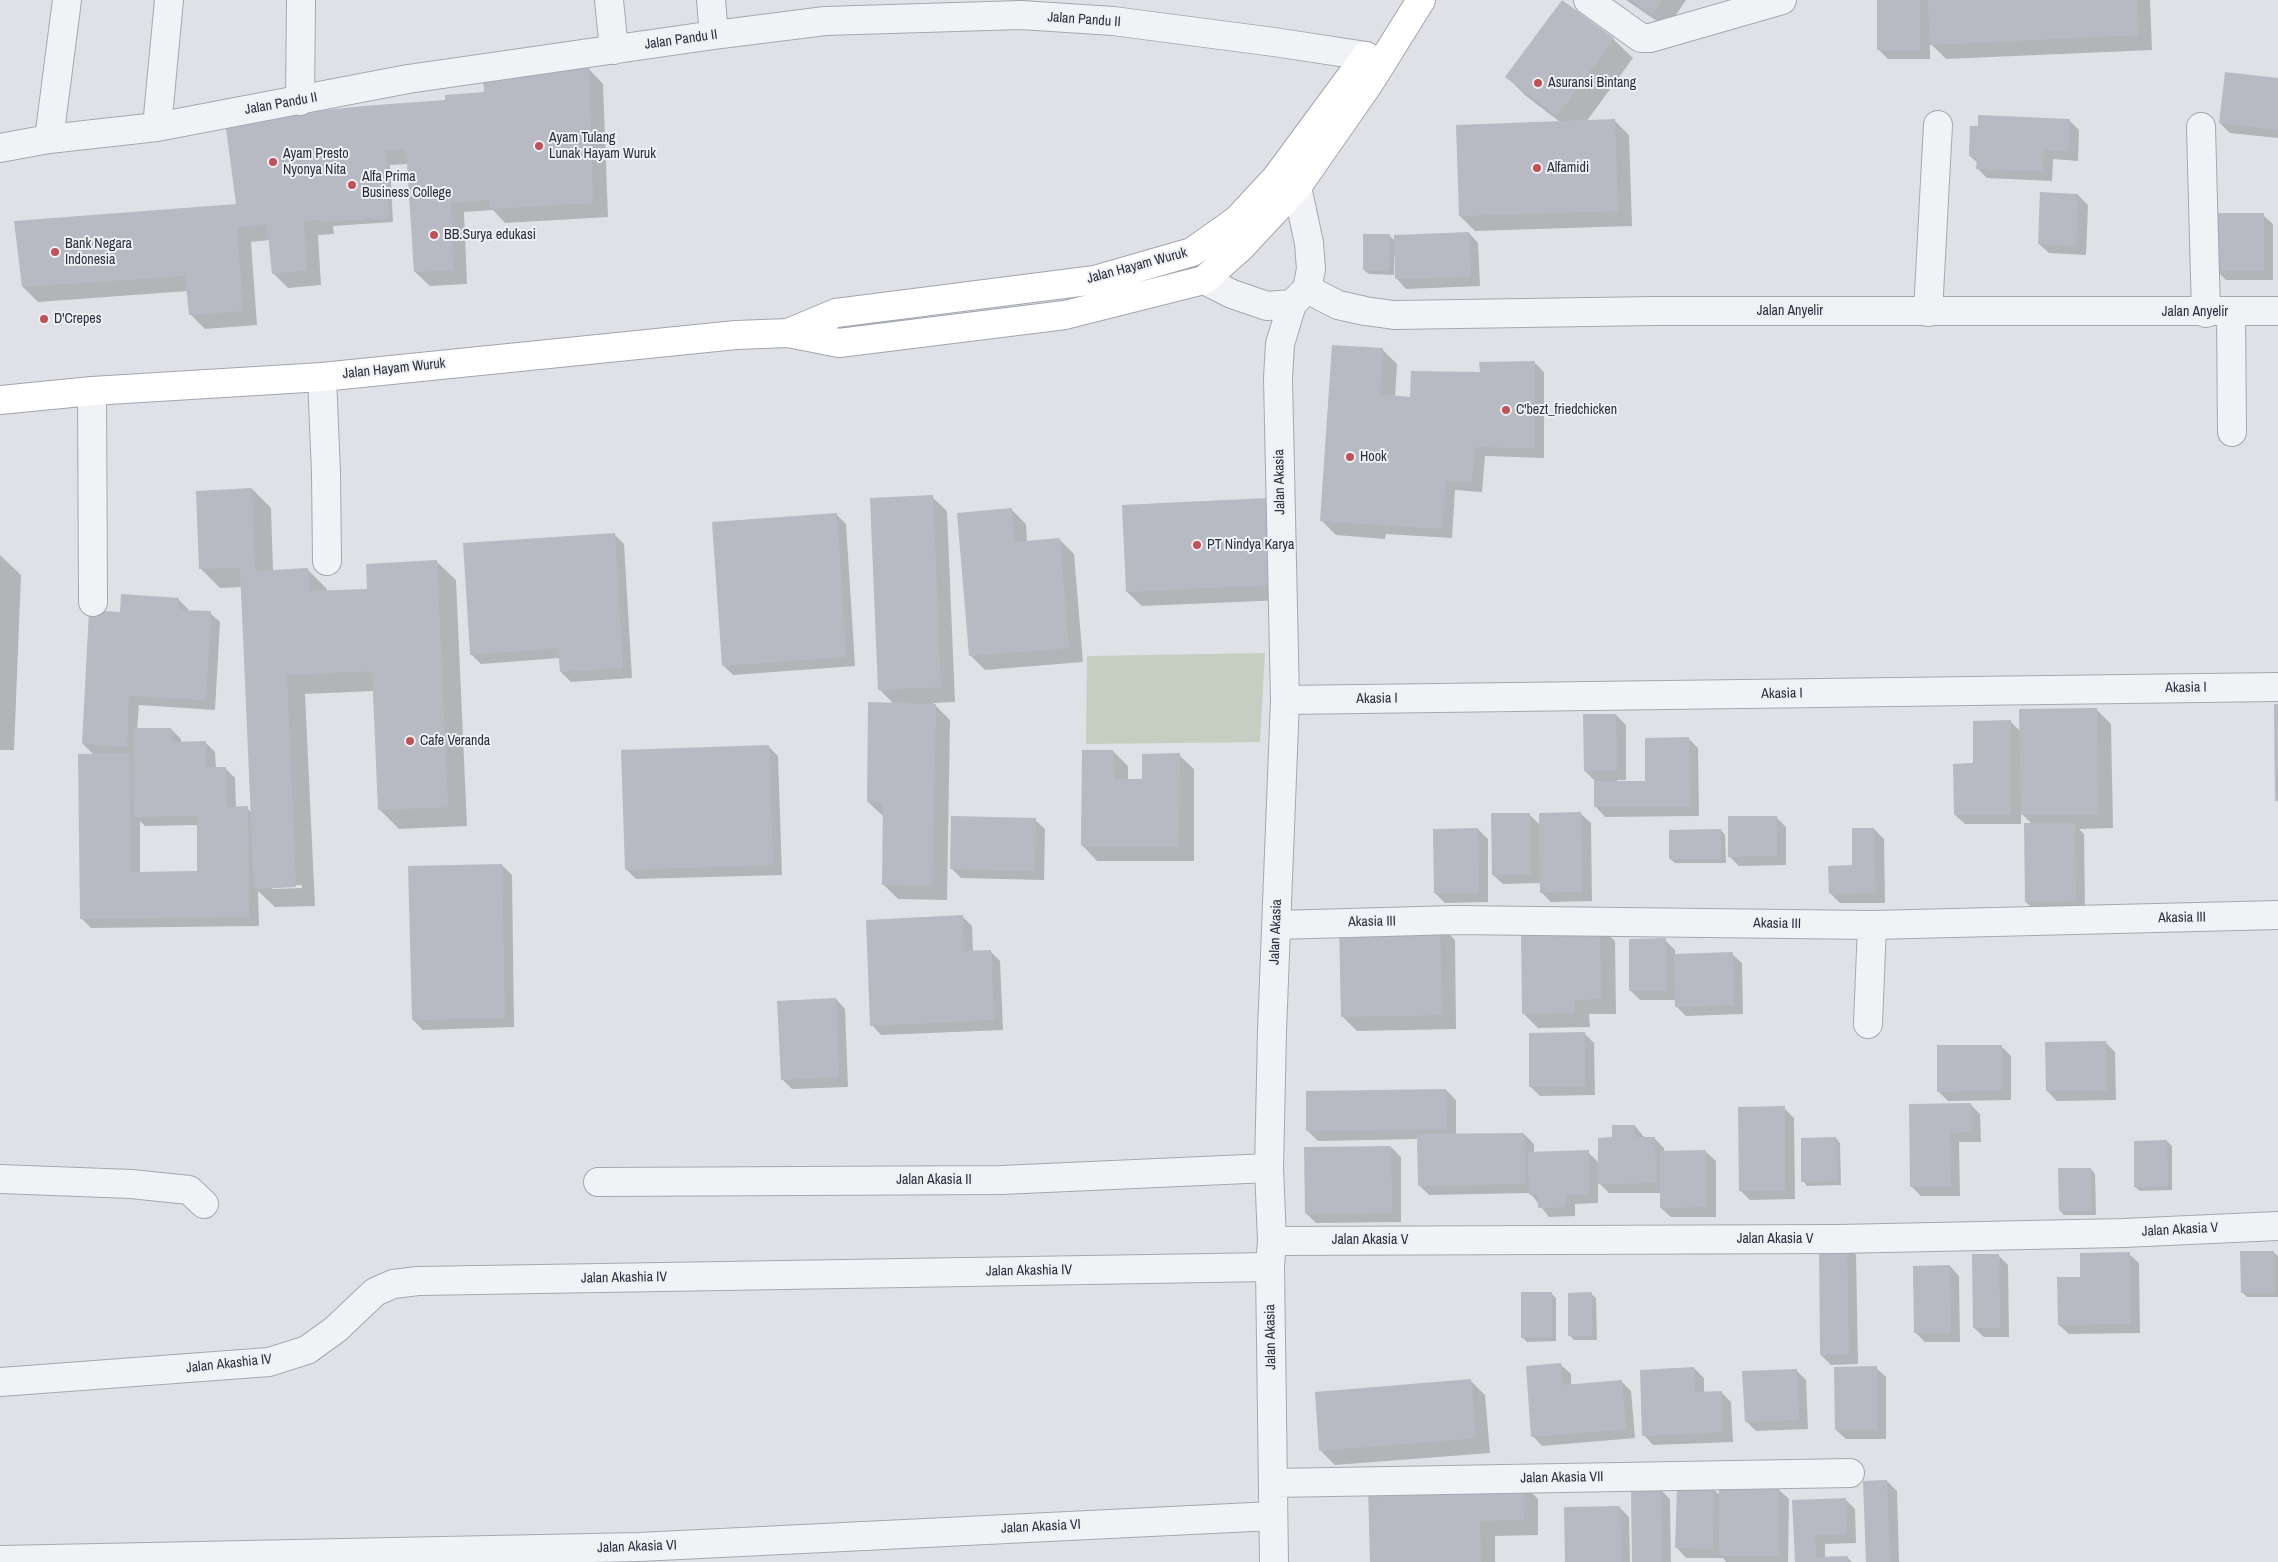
<!DOCTYPE html>
<html>
<head>
<meta charset="utf-8">
<style>
  body { margin:0 }
  canvas { display:block; background:#dfe1e6 }
</style>
</head>
<body>
<canvas width="2278" height="1562"></canvas>
<script>
const context = document.querySelector('canvas').getContext('2d');
context.lineJoin = 'round';
function paint(path, color) {
  context.fillStyle = color;
  context.fill(path, 'evenodd');
}
function toPath(rows) {
  const path = new Path2D();
  for (const r of rows) {
    path.moveTo(r[0], r[1]);
    for (let i = 2; i < r.length; i += 2) path.lineTo(r[i], r[i + 1]);
  }
  return path;
}
function stroke(path, color, width, dash) {
  context.strokeStyle = color;
  context.lineWidth = width;
  context.lineCap = dash ? 'butt' : 'round';
  context.setLineDash(dash || []);
  context.stroke(path);
}
function label(font, color, halo, rows, align = 'center') {
  context.font = font + ' "Archivo Narrow",sans-serif';
  context.lineWidth = 4;
  context.setLineDash([]);
  context.textBaseline = 'middle';
  context.strokeStyle = halo;
  context.fillStyle = color;
  for (const [text, x, y, turn = 0] of rows) {
    context.save();
    context.translate(x, y);
    context.rotate((+turn || 0) * Math.PI / 180);
    context.textAlign = isNaN(turn) ? turn : align;
    if (halo) context.strokeText(text, 0, 0);
    context.fillText(text, 0, 0);
    context.restore();
  }
}
paint(toPath([
  [1265,653,1260,742,1086,744,1087,656]
]), '#c4cfc1');
paint(toPath([
  [1626,0,1686,0,1667,28],
  [1878,0,2150,0,2152,50,1946,59,1930,43,1930,59,1888,59,1878,49],
  [1613,39,1633,58,1586,122,1615,121,1629,135,1632,226,1475,231,1460,216,1560,122,1526,96,1507,77],
  [589,69,603,84,608,217,505,223,493,210,464,212,467,284,430,286,415,272,408,164,390,165,393,222,333,226,334,234,318,235,321,285,288,288,273,273,270,240,251,242,257,325,205,329,190,314,188,291,38,302,23,287,237,205,444,101],
  [2278,79,2278,138,2230,133,2220,123],
  [2069,120,2079,130,2078,161,2053,159,2052,181,1987,178,1977,168,1978,163,1970,156],
  [2078,195,2088,205,2086,255,2049,253,2039,244],
  [2263,215,2273,224,2273,280,2226,280,2216,270],
  [1469,233,1478,243,1480,286,1406,289,1397,279,1396,256,1394,256,1394,275,1369,274,1364,270,1389,235,1395,241],
  [1382,349,1397,364,1395,397,1411,398,1482,374,1534,362,1544,372,1544,458,1485,456,1482,492,1455,490,1452,538,1386,534,1385,539,1336,535,1322,521],
  [252,489,271,508,273,571,307,569,327,589,327,592,368,590,436,561,456,580,467,826,399,829,380,810,374,691,305,694,315,906,275,907,258,891,259,926,91,928,81,918,94,755,83,744,121,614,178,599,188,609,188,611,210,613,220,622,215,710,139,705,137,730,171,729,181,739,181,743,205,742,215,752,216,768,225,768,235,778,236,808,247,808,252,813,242,587,220,588,201,569],
  [140,821,145,826,198,825,199,873,140,873],
  [302,885,302,888,272,889,272,886],
  [932,497,947,511,955,702,933,703,950,720,947,900,898,899,883,884,884,817,868,802,894,704,880,690],
  [1011,509,1026,524,1027,542,1059,539,1074,554,1083,662,985,670,970,655],
  [836,514,846,524,855,666,733,675,723,665],
  [1281,514,1285,600,1142,606,1127,592],
  [614,534,624,544,632,678,571,682,561,672,560,658,481,664,471,654],
  [0,555,21,575,14,750,0,750],
  [2096,709,2111,724,2113,828,2079,829,2084,834,2085,911,2036,912,2026,902,2032,824,2021,813,2021,824,1965,824,1955,815,1975,765,2010,721,2021,732],
  [1616,715,1626,725,1626,780,1617,780,1617,782,1646,782,1688,738,1698,748,1699,816,1605,817,1596,807,1595,781,1585,771],
  [768,746,778,756,782,875,636,879,626,869],
  [1113,751,1128,766,1128,780,1143,781,1179,755,1194,769,1194,861,1097,861,1083,846],
  [1529,814,1540,825,1581,814,1591,823,1592,901,1551,902,1541,892,1541,883,1503,884,1493,875],
  [1776,817,1786,827,1786,865,1739,866,1729,856],
  [1035,820,1045,829,1044,880,961,878,951,868],
  [1478,829,1488,839,1488,902,1445,903,1435,893],
  [1874,829,1884,839,1885,903,1840,903,1830,893,1854,867],
  [1721,830,1725,835,1726,863,1675,863,1670,859],
  [502,865,512,875,514,1027,423,1030,413,1020],
  [963,917,972,926,973,952,991,952,1000,961,1003,1030,881,1035,872,1025],
  [1440,925,1455,940,1456,1029,1357,1031,1342,1016],
  [1600,927,1615,941,1616,1014,1589,1014,1590,1027,1538,1028,1524,1014],
  [1665,940,1675,950,1675,955,1732,954,1742,963,1743,1014,1686,1016,1676,1006,1676,1000,1640,1000,1631,991],
  [836,999,845,1009,848,1087,792,1089,782,1079],
  [1584,1033,1594,1043,1595,1095,1540,1096,1530,1086],
  [2105,1042,2115,1052,2116,1100,2057,1101,2047,1091],
  [2001,1046,2011,1056,2011,1100,1948,1101,1938,1091],
  [1446,1090,1456,1100,1456,1135,1524,1134,1534,1144,1534,1153,1588,1152,1599,1163,1613,1138,1635,1126,1645,1138,1654,1138,1664,1148,1664,1152,1706,1152,1716,1161,1716,1217,1671,1217,1661,1208,1661,1193,1609,1193,1598,1182,1598,1203,1575,1204,1575,1216,1549,1217,1530,1193,1429,1195,1419,1185,1418,1139,1318,1141,1308,1131],
  [1970,1104,1980,1114,1981,1142,1959,1142,1960,1196,1921,1196,1911,1186],
  [1784,1108,1794,1118,1795,1199,1750,1200,1740,1190],
  [1836,1138,1840,1143,1841,1185,1807,1186,1803,1181],
  [2167,1141,2172,1146,2172,1190,2140,1191,2135,1187],
  [1391,1147,1401,1157,1401,1222,1316,1223,1306,1213],
  [2091,1169,2095,1174,2096,1215,2064,1215,2060,1211],
  [1847,1245,1856,1255,1858,1364,1831,1365,1821,1355],
  [2273,1252,2278,1256,2278,1297,2247,1297,2242,1292],
  [2129,1254,2139,1263,2140,1333,2069,1334,2059,1325,2081,1278],
  [1998,1255,2008,1265,2009,1337,1984,1337,1974,1328],
  [1950,1266,1959,1276,1960,1342,1925,1342,1915,1332],
  [1551,1293,1556,1298,1556,1341,1527,1342,1522,1337],
  [1591,1294,1596,1298,1597,1340,1574,1340,1570,1336],
  [1561,1365,1571,1374,1571,1385,1621,1381,1631,1391,1635,1438,1542,1446,1533,1436],
  [1694,1368,1704,1378,1704,1393,1722,1393,1731,1402,1733,1442,1653,1445,1644,1435],
  [1876,1368,1886,1377,1886,1439,1846,1439,1836,1430],
  [1796,1370,1806,1380,1808,1429,1756,1431,1746,1421],
  [1470,1380,1485,1395,1490,1453,1335,1465,1321,1451],
  [1887,1481,1897,1491,1899,1562,1868,1562],
  [1523,1484,1538,1499,1538,1535,1495,1536,1495,1562,1371,1562],
  [1660,1489,1670,1499,1671,1562,1633,1562],
  [1714,1490,1721,1496,1779,1490,1789,1499,1788,1562,1726,1562,1723,1558,1686,1558,1677,1548],
  [1845,1499,1855,1509,1856,1543,1825,1544,1825,1558,1847,1557,1852,1562,1796,1562,1794,1502],
  [1619,1507,1629,1517,1630,1562,1566,1562]
]), '#0003');
paint(toPath([
  [1562,0,1614,38,1557,116,1505,77],
  [1631,0,1662,0,1652,14],
  [1877,0,1920,0,1920,50,1877,50],
  [1928,0,2137,0,2138,35,1930,45],
  [589,68,593,203,489,209,489,200,451,203,453,270,414,272,406,149,386,151,389,218,320,222,319,220,304,221,307,270,272,274,267,224,237,227,243,311,189,315,185,276,22,287,14,221,236,204,225,121,363,106,445,100,445,95,484,92,483,77],
  [2225,72,2278,78,2278,130,2219,123],
  [1978,115,2070,119,2068,151,2044,150,2043,171,1976,169,1977,157,1969,156,1970,126,1978,126],
  [1615,119,1618,211,1459,216,1456,125],
  [2040,192,2078,194,2076,246,2038,244],
  [2214,213,2264,213,2264,271,2215,271],
  [1469,232,1471,277,1395,279,1394,235],
  [1363,234,1390,234,1389,271,1363,270],
  [1332,345,1383,348,1380,394,1410,397,1411,371,1480,372,1479,362,1535,361,1535,448,1475,447,1472,482,1446,481,1442,529,1320,521],
  [252,488,255,571,308,568,309,591,367,589,366,564,437,560,448,807,378,810,372,671,287,675,296,887,254,889,240,568,199,569,196,491],
  [933,495,941,687,878,690,870,498],
  [1267,498,1271,585,1126,592,1122,505],
  [1012,508,1014,542,1060,538,1069,648,969,656,957,513],
  [837,513,846,657,722,666,712,522],
  [615,533,623,668,560,672,558,648,470,655,463,543],
  [121,594,179,598,178,610,211,611,206,700,129,696,127,747,82,744,89,610,120,612],
  [868,702,936,704,932,886,882,885,883,803,867,802],
  [2274,704,2278,704,2278,801,2275,801],
  [2097,708,2098,814,2021,815,2019,709],
  [1583,714,1616,714,1617,770,1584,771],
  [2011,720,2011,814,1954,815,1953,764,1973,763,1973,721],
  [133,728,171,728,172,742,206,741,206,767,226,767,227,807,248,806,249,917,80,919,78,754,130,753,131,872,197,871,197,816,134,817],
  [1689,737,1690,806,1594,807,1594,781,1645,781,1645,738],
  [769,745,773,865,625,870,621,750],
  [1082,750,1113,750,1114,779,1142,779,1142,754,1180,753,1179,847,1081,846],
  [1581,812,1582,892,1540,893,1539,813],
  [1491,813,1530,813,1531,874,1492,875],
  [951,816,1036,818,1035,871,950,869],
  [1728,816,1777,816,1777,856,1728,857],
  [2024,823,2075,823,2076,901,2025,902],
  [1478,828,1479,893,1434,893,1433,829],
  [1852,828,1874,828,1876,893,1829,894,1828,866,1852,865],
  [1721,829,1722,859,1669,859,1669,830],
  [502,864,505,1018,412,1020,408,866],
  [963,915,964,951,991,950,994,1020,870,1026,866,920],
  [1440,924,1442,1015,1341,1017,1339,926],
  [1600,925,1601,999,1575,1000,1575,1013,1522,1014,1521,926],
  [1666,938,1667,991,1629,991,1629,939],
  [1733,952,1734,1005,1675,1007,1674,954],
  [836,998,839,1077,781,1080,777,1001],
  [1585,1032,1585,1086,1529,1087,1529,1033],
  [2106,1041,2107,1090,2046,1091,2045,1042],
  [1937,1045,2002,1045,2002,1090,1937,1092],
  [1446,1089,1447,1129,1306,1131,1306,1091],
  [1971,1103,1972,1132,1950,1133,1951,1187,1910,1187,1909,1104],
  [1785,1106,1785,1190,1739,1191,1738,1107],
  [1612,1125,1635,1125,1635,1137,1655,1137,1656,1183,1598,1184,1598,1138,1612,1137],
  [1524,1133,1525,1184,1418,1186,1417,1134],
  [1836,1137,1837,1181,1801,1182,1801,1138],
  [2167,1140,2168,1186,2134,1187,2134,1141],
  [1391,1146,1392,1213,1305,1214,1304,1147],
  [1589,1150,1589,1194,1566,1194,1566,1207,1538,1208,1538,1195,1529,1195,1528,1152],
  [1706,1150,1707,1207,1660,1208,1660,1151],
  [2058,1168,2091,1168,2092,1211,2059,1211],
  [1819,1244,1847,1244,1849,1355,1820,1355],
  [2240,1251,2274,1251,2274,1293,2241,1293],
  [2130,1252,2131,1324,2058,1325,2057,1277,2080,1277,2080,1253],
  [1972,1254,1999,1254,2000,1328,1973,1328],
  [1950,1265,1951,1333,1914,1333,1913,1266],
  [1521,1292,1552,1292,1552,1337,1521,1338],
  [1592,1292,1592,1336,1568,1336,1568,1293],
  [1561,1363,1563,1385,1622,1380,1626,1429,1531,1437,1526,1366],
  [1877,1366,1877,1430,1835,1430,1834,1367],
  [1694,1367,1695,1392,1722,1391,1723,1432,1642,1436,1640,1370],
  [1797,1369,1799,1420,1745,1422,1742,1371],
  [1471,1379,1476,1438,1319,1451,1315,1392],
  [1887,1480,1890,1562,1866,1562,1863,1481],
  [1523,1483,1524,1520,1480,1521,1481,1562,1370,1562,1368,1486],
  [1631,1488,1661,1488,1662,1562,1632,1562],
  [1677,1488,1714,1488,1713,1549,1675,1548],
  [1719,1488,1779,1488,1779,1556,1719,1556],
  [1846,1498,1847,1534,1815,1535,1816,1557,1848,1556,1848,1562,1795,1562,1792,1500],
  [1620,1506,1621,1562,1565,1562,1564,1507]
]), '#b7bac3');
const minor = toPath([
  [609,0,614,50],
  [711,0,714,35],
  [1588,0,1641,38,1650,38,1782,0],
  [300,101,301,0],
  [157,127,169,0],
  [2201,127,2206,313],
  [49,139,67,0],
  [0,148,49,139,157,127,408,79,714,35,825,21,1021,15,1113,21,1274,42,1366,56],
  [1204,280,1232,294,1267,306,1292,304,1307,289,1311,269,1309,243,1297,187],
  [1307,289,1338,305,1365,311,1394,315,1655,311,2278,311],
  [1928,312,1938,125],
  [2231,312,2232,432],
  [322,377,326,473,327,561],
  [92,391,93,602],
  [1285,700,2278,687],
  [1277,925,1455,920,1872,925,2278,915],
  [1868,1024,1872,925],
  [0,1179,131,1184,189,1190,204,1204],
  [598,1182,1001,1180,1269,1168],
  [1272,1241,1838,1239,2123,1233,2278,1226],
  [0,1382,269,1362,307,1350,336,1329,375,1292,393,1284,418,1281,1270,1267],
  [1274,1483,1850,1473],
  [0,1560,639,1547,1273,1516],
  [1274,1562,1270,1267,1272,1241,1269,1168,1272,1031,1285,700,1278,378,1280,344,1292,304]
]);
const major = toPath([
  [788,333,836,313,1095,280,1192,252,1237,220,1276,178,1366,56],
  [0,400,92,391,322,377,736,335,788,333,839,343,1065,315,1204,280,1241,247,1297,187,1368,85,1421,0]
]);
stroke(minor, '#a5a8b0', 30);
stroke(major, '#a0a5b1', 30);
stroke(minor, '#f1f2f5', 28);
stroke(major, '#fff', 28);
for (const [x, y, r, color] of [
  [1538,83,5,"#be5259"],
  [539,146,5,"#be5259"],
  [273,162,5,"#be5259"],
  [1537,168,5,"#be5259"],
  [352,185,5,"#be5259"],
  [434,235,5,"#be5259"],
  [55,252,5,"#be5259"],
  [44,319,5,"#be5259"],
  [1506,410,5,"#be5259"],
  [1350,457,5,"#be5259"],
  [1197,545,5,"#be5259"],
  [410,741,5,"#be5259"]
]) {
  const dot = new Path2D();
  dot.arc(x, y, r, 0, 2 * Math.PI);
  context.fillStyle = color;
  context.fill(dot);
  stroke(dot, '#eef0f4', 2);
}
label('14px', '#2a2f3c', '#eef0f4', [
  ["Jalan Pandu II",1084,20,4],
  ["Jalan Pandu II",681,40,-8],
  ["Jalan Pandu II",281,104,-10],
  ["Jalan Hayam Wuruk",1137,266,-15],
  ["Jalan Anyelir",1790,311],
  ["Jalan Anyelir",2195,312],
  ["Jalan Hayam Wuruk",394,369,-6],
  ["Jalan Akasia",1280,482,-91],
  ["Akasia I",2186,688,-1],
  ["Akasia I",1782,694,-1],
  ["Akasia I",1377,699,-1],
  ["Akasia III",2182,918,-1],
  ["Akasia III",1372,922,-1],
  ["Akasia III",1777,924,1],
  ["Jalan Akasia",1276,932,-88],
  ["Jalan Akasia II",934,1180],
  ["Jalan Akasia V",2180,1230,-3],
  ["Jalan Akasia V",1775,1239],
  ["Jalan Akasia V",1370,1240],
  ["Jalan Akashia IV",1029,1271,-1],
  ["Jalan Akashia IV",624,1278,-1],
  ["Jalan Akasia",1271,1337,-91],
  ["Jalan Akashia IV",229,1364,-6],
  ["Jalan Akasia VII",1562,1478,-1],
  ["Jalan Akasia VI",1041,1527,-3],
  ["Jalan Akasia VI",637,1547,-2]
]);
label('14px', '#2a2f3c', '#eef0f4', [
  ["Asuransi Bintang",1548,83],
  ["Ayam Tulang",549,138],
  ["Lunak Hayam Wuruk",549,154],
  ["Ayam Presto",283,154],
  ["Nyonya Nita",283,170],
  ["Alfamidi",1547,168],
  ["Alfa Prima",362,177],
  ["Business College",362,193],
  ["BB.Surya edukasi",444,235],
  ["Bank Negara",65,244],
  ["Indonesia",65,260],
  ["D'Crepes",54,319],
  ["C'bezt_friedchicken",1516,410],
  ["Hook",1360,457],
  ["PT Nindya Karya",1207,545],
  ["Cafe Veranda",420,741]
], 'left');
</script>
</body>
</html>
